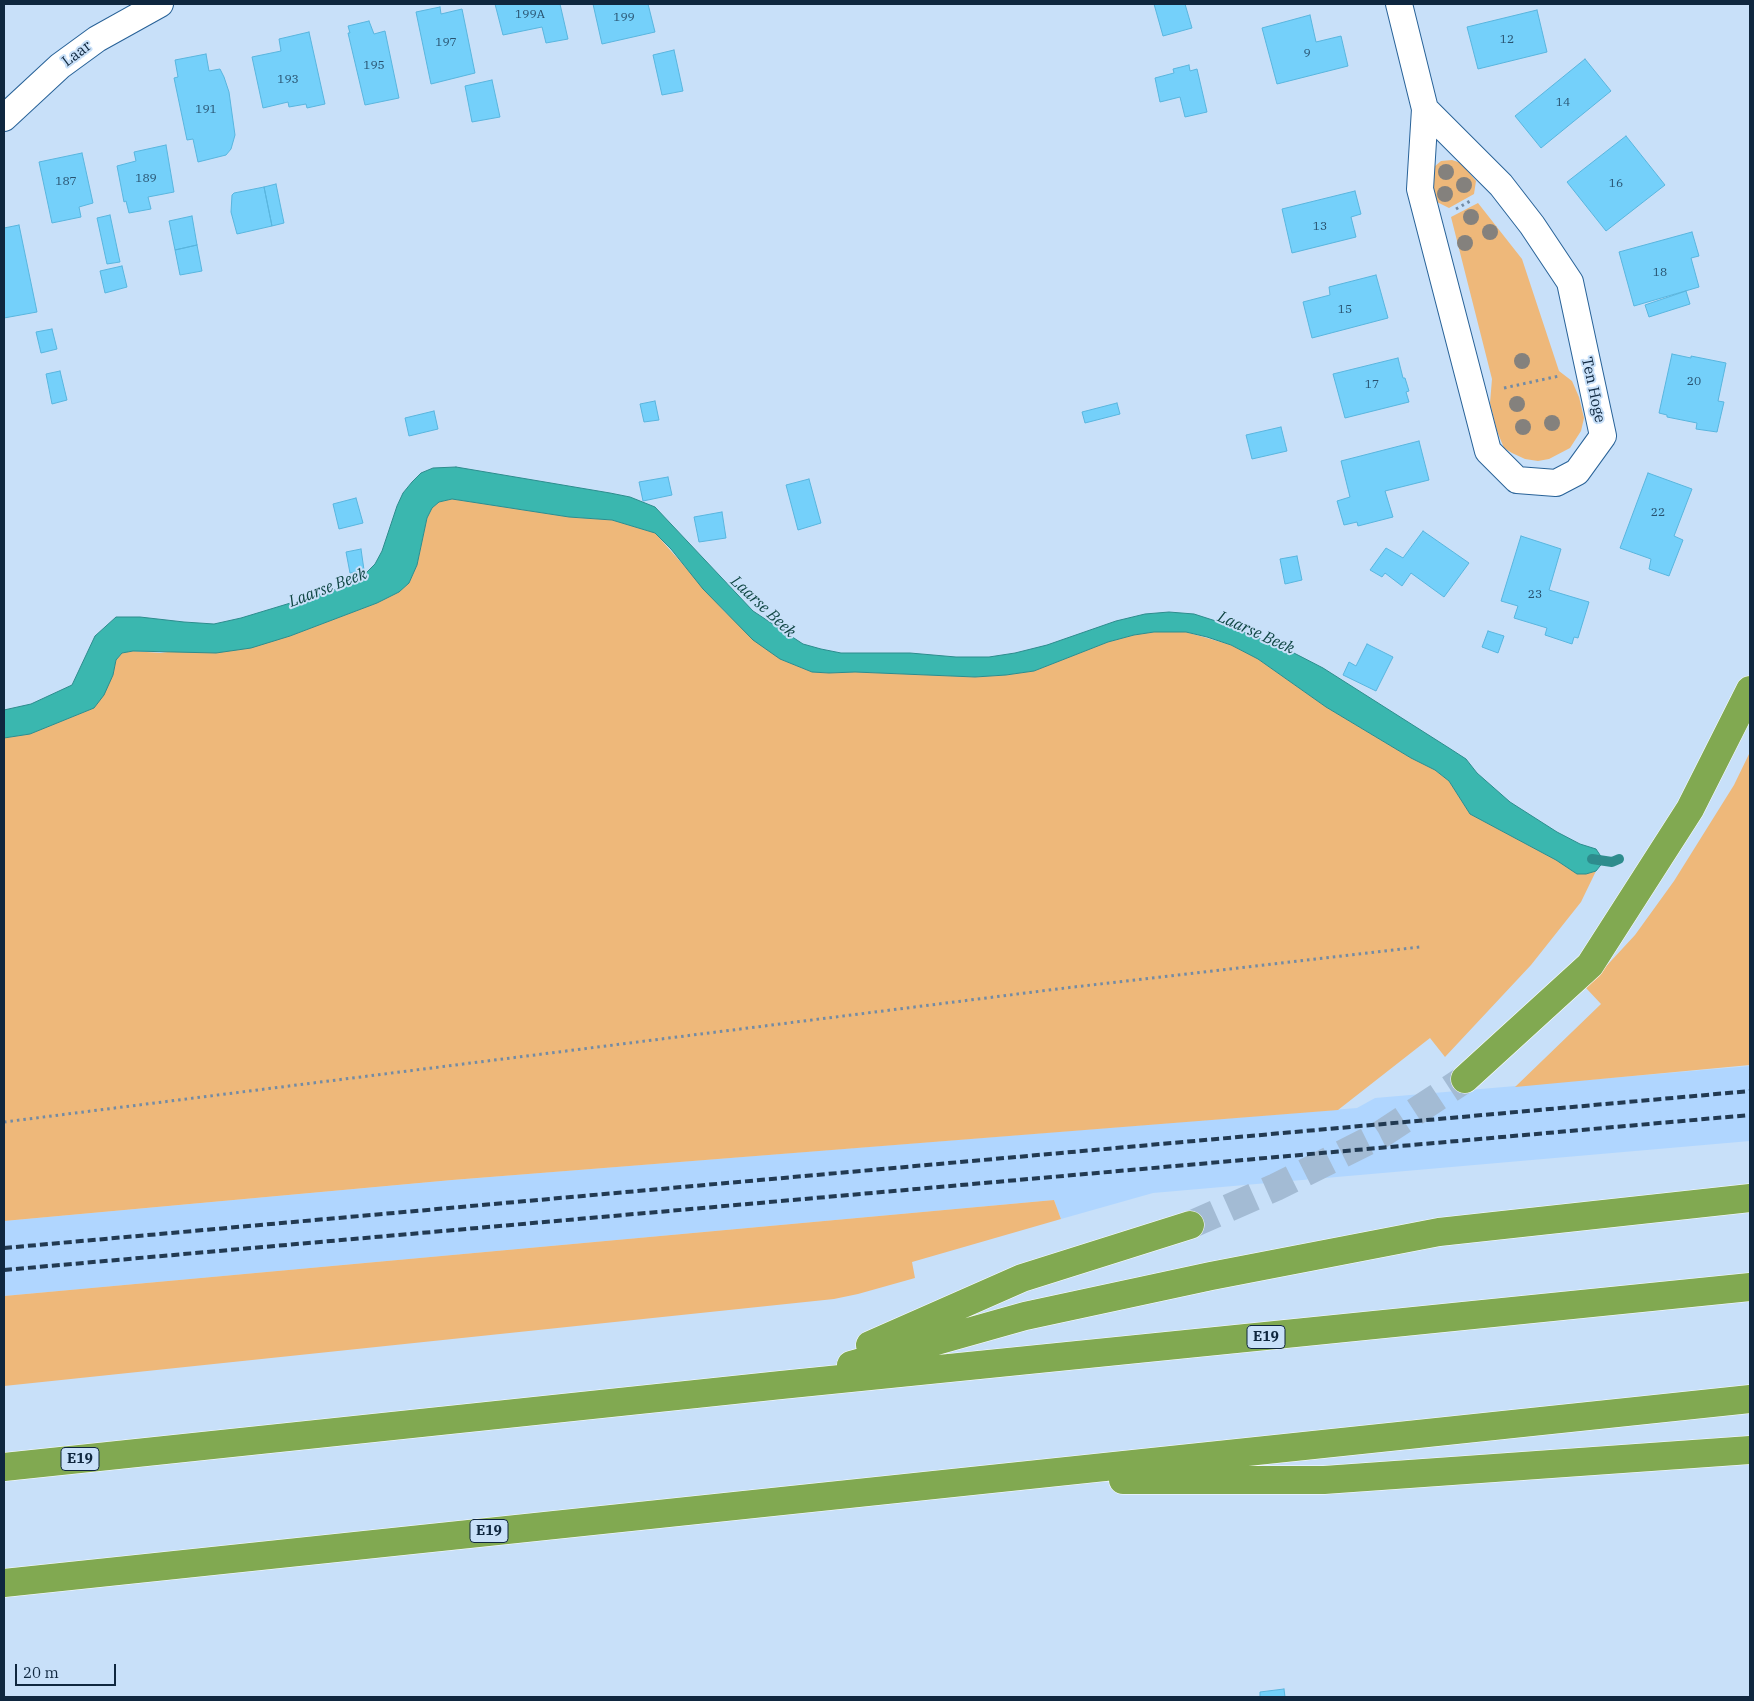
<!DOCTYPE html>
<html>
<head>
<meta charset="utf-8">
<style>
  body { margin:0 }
  #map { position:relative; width:1754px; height:1701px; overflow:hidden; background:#c8e0f9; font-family:"IBM Plex Serif",serif }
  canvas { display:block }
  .frame { position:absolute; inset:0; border:5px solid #0f273f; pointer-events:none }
  .scale { position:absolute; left:15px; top:1664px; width:101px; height:22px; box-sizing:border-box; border:2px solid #0f273f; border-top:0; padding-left:6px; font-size:15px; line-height:18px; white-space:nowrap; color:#0f273f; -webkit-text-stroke:4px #c8e0f9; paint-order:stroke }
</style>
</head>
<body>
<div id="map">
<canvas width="1754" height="1701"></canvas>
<div class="frame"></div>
<div class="scale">20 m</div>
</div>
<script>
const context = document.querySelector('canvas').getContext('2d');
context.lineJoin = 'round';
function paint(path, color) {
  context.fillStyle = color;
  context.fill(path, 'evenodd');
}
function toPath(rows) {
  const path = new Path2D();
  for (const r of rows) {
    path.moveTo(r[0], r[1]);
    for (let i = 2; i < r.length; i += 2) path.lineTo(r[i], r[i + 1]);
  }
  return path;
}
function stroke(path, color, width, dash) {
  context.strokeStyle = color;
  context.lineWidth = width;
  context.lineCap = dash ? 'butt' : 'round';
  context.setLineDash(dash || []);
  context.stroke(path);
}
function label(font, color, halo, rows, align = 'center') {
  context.font = font + ' "IBM Plex Serif",serif';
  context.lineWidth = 4;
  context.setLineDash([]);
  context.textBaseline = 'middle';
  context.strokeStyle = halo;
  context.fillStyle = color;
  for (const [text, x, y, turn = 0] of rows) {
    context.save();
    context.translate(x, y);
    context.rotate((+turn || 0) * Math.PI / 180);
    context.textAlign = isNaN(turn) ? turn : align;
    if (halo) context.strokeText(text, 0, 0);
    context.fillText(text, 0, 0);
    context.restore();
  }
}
paint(toPath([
  [1750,1066,1750,1141,1153,1193,1061,1219,1054,1200,4,1296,4,1221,452,1180,1357,1108,1375,1098]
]), '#b0d6ff');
paint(toPath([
  [1452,160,1461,163,1476,181,1474,194,1449,208,1435,201,1430,186,1434,167,1441,161],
  [1478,203,1522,259,1559,371,1572,381,1579,397,1584,418,1581,431,1570,448,1549,459,1538,461,1525,459,1512,453,1504,448,1497,431,1490,403,1492,379,1451,217],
  [452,499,569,517,612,520,655,533,725,612,780,659,812,672,829,673,855,672,975,677,1006,675,1034,671,1108,642,1134,635,1154,632,1186,632,1231,645,1258,659,1326,707,1411,758,1435,770,1449,781,1470,814,1556,860,1577,874,1586,874,1596,871,1581,902,1531,965,1445,1057,1430,1038,1338,1110,452,1180,4,1221,4,738,30,734,94,708,113,675,116,660,122,653,133,651,160,653,290,636,377,603,399,592,409,583,417,565,427,518,432,508,439,502],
  [1750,752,1750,1065,1515,1087,1601,1004,1586,988,1635,935,1674,881,1734,785],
  [1054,1200,1061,1219,912,1262,915,1278,858,1294,834,1299,4,1386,4,1296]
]), '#eeb87a');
const water = toPath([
  [456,467,610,493,630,497,655,507,753,611,803,644,821,649,841,653,910,653,956,657,989,657,1015,653,1047,645,1116,621,1145,614,1169,612,1194,614,1222,623,1292,652,1323,668,1449,748,1466,759,1477,773,1510,802,1557,832,1580,844,1596,849,1604,861,1596,871,1586,874,1577,874,1556,860,1470,814,1449,781,1435,770,1411,758,1326,707,1258,659,1231,645,1207,637,1186,632,1154,632,1134,635,1108,642,1034,671,1006,675,975,677,855,672,829,673,812,672,780,659,753,640,703,589,671,549,655,533,612,520,569,517,452,499,439,502,432,508,427,518,417,565,409,583,399,592,377,603,290,636,251,648,216,653,133,651,122,653,116,660,113,675,104,695,94,708,30,734,4,738,4,710,31,704,72,685,95,636,116,617,140,617,184,622,214,624,241,618,340,588,364,575,375,564,382,551,397,506,403,493,412,482,421,473,433,468,456,467]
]);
paint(water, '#3ab7af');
stroke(water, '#2d8c8d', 1);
stroke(toPath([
  [1592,859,1612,862,1619,859]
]), '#2d8c8d', 10);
const building = toPath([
  [495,4,560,4,568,39,546,43,542,27,503,35,495,4],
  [593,4,648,4,655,32,602,44,593,4],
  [1154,4,1185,4,1192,28,1163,36,1154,4],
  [440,7,441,14,462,9,475,73,431,84,416,12,440,7],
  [1537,10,1547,52,1478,69,1467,27,1537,10],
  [1310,15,1316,42,1341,36,1348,66,1277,84,1262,28,1310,15],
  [369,21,374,34,385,31,399,98,365,105,348,33,350,33,348,26,369,21],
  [309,32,325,104,307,108,306,104,289,107,288,102,263,108,252,57,281,51,279,39,309,32],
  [674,50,683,91,662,95,653,55,674,50],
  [206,54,209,71,220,69,224,77,229,92,235,135,231,149,226,155,198,162,193,139,187,140,174,78,178,77,175,60,206,54],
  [1585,59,1611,91,1541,148,1515,116,1585,59],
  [1189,65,1190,71,1197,69,1207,112,1185,117,1180,97,1160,102,1155,78,1174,73,1173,69,1189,65],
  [492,80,500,117,472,122,465,86,492,80],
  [1626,136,1665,185,1606,231,1567,182,1626,136],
  [166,145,174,192,148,197,151,209,129,213,126,201,124,202,117,166,136,161,134,152,166,145],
  [82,153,93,203,79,207,81,217,52,223,39,162,82,153],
  [276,184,284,223,272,226,264,187,276,184],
  [264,187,272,226,237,234,231,212,232,195,234,193,264,187],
  [1355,191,1361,214,1351,217,1356,237,1292,253,1282,209,1355,191],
  [110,215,120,262,107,264,97,218,110,215],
  [192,216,197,245,175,250,169,221,192,216],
  [19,225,37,312,4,318,4,228,19,225],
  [1692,232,1699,256,1691,258,1699,287,1634,306,1619,252,1692,232],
  [197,245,202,271,180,275,175,250,197,245],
  [122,266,127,287,105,293,100,271,122,266],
  [1376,275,1388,318,1312,338,1303,302,1330,295,1329,287,1376,275],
  [1686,291,1690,304,1649,317,1645,305,1686,291],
  [52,329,57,349,41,353,36,332,52,329],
  [1672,354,1691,358,1691,356,1726,363,1718,401,1724,402,1717,432,1696,429,1697,423,1667,417,1667,415,1659,413,1672,354],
  [1398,358,1403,378,1405,378,1409,391,1406,392,1409,402,1345,418,1333,374,1398,358],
  [60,371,67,400,52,404,46,374,60,371],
  [655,401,659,420,644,422,640,404,655,401],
  [1117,403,1120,414,1085,423,1082,412,1117,403],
  [434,411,438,429,409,436,405,418,434,411],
  [1281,427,1287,451,1252,459,1246,435,1281,427],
  [1419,441,1429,480,1385,491,1393,517,1358,526,1357,522,1344,525,1337,501,1350,497,1341,461,1419,441],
  [1648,473,1692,489,1674,536,1683,540,1669,576,1649,569,1651,559,1620,548,1648,473],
  [668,477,672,495,643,501,639,482,668,477],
  [809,479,821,523,798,530,786,485,809,479],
  [356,498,363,523,339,529,333,504,356,498],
  [722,512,726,538,699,542,694,517,722,512],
  [1423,531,1469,563,1444,597,1411,573,1402,586,1385,573,1382,577,1370,570,1386,548,1403,558,1423,531],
  [1521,536,1561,549,1549,590,1589,602,1578,638,1574,637,1572,644,1545,635,1547,628,1514,618,1518,606,1501,601,1521,536],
  [361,549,364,570,350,573,346,552,361,549],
  [1297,556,1302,580,1285,584,1280,559,1297,556],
  [1488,631,1504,636,1498,653,1482,647,1488,631],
  [1367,644,1393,657,1376,691,1343,675,1349,662,1356,666,1367,644],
  [1284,1689,1285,1697,1260,1697,1260,1692,1284,1689]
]);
paint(building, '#74d0fa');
stroke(building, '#59b5de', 1);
stroke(toPath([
  [1190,1225,1276,1187,1380,1135,1465,1079]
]), '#a3bbd4', 28, [28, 14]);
const minor = toPath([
  [1399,4,1425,109,1420,189,1488,451,1517,480,1556,483,1577,472,1603,436,1570,282,1532,225,1501,185,1425,109],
  [4,118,60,66,97,39,160,4]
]);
const motorway = toPath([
  [1465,1079,1590,965,1690,809,1750,690],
  [870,1345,1022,1278,1190,1225],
  [851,1365,1025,1316,1211,1276,1439,1232,1750,1198],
  [4,1467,781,1385,1750,1287],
  [1123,1480,1324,1480,1750,1450],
  [4,1583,1750,1399]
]);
stroke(minor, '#286298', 28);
stroke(motorway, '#fff', 29);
stroke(toPath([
  [1456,209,1472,200],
  [1504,388,1559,376],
  [4,1122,1065,988,1420,947]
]), '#738ba4', 3, [2.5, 4]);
stroke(minor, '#fff', 26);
stroke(motorway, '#81a951', 28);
stroke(toPath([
  [4,1248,1750,1091],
  [4,1270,1750,1115]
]), '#223a52', 4, [8, 4]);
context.fillStyle = '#84817d';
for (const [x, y] of [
  [1446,172],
  [1464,185],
  [1445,194],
  [1471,217],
  [1490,232],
  [1465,243],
  [1522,361],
  [1517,404],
  [1552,423],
  [1523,427]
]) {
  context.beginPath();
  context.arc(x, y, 8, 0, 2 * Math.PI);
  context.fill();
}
label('12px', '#28516e', null, [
  ["199A",530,15],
  ["199",624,18],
  ["12",1507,40],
  ["197",446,43],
  ["9",1307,54],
  ["195",374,66],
  ["193",288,80],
  ["14",1563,103],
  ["191",206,110],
  ["189",146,179],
  ["187",66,182],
  ["16",1616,184],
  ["13",1320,227],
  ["18",1660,273],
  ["15",1345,310],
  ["20",1694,382],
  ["17",1372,385],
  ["22",1658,513],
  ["23",1535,595]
]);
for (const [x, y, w] of [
  [1266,1337,38],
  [80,1459,38],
  [489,1531,38]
]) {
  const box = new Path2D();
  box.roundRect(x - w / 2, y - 11.5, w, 23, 4);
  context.fillStyle = '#c8e0f9';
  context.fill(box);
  stroke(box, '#0f273f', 1);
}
label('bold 14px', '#0f273f', null, [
  ["E19",1266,1337],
  ["E19",80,1459],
  ["E19",489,1531]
]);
label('15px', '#0f273f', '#c8e0f9', [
  ["Laar",77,54,-37],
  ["Ten Hoge",1593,390,78]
]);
label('italic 16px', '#0f4643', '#c8e0f9', [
  ["Laarse Beek",328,588,-21],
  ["Laarse Beek",763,607,43],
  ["Laarse Beek",1256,633,24]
]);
</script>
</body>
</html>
